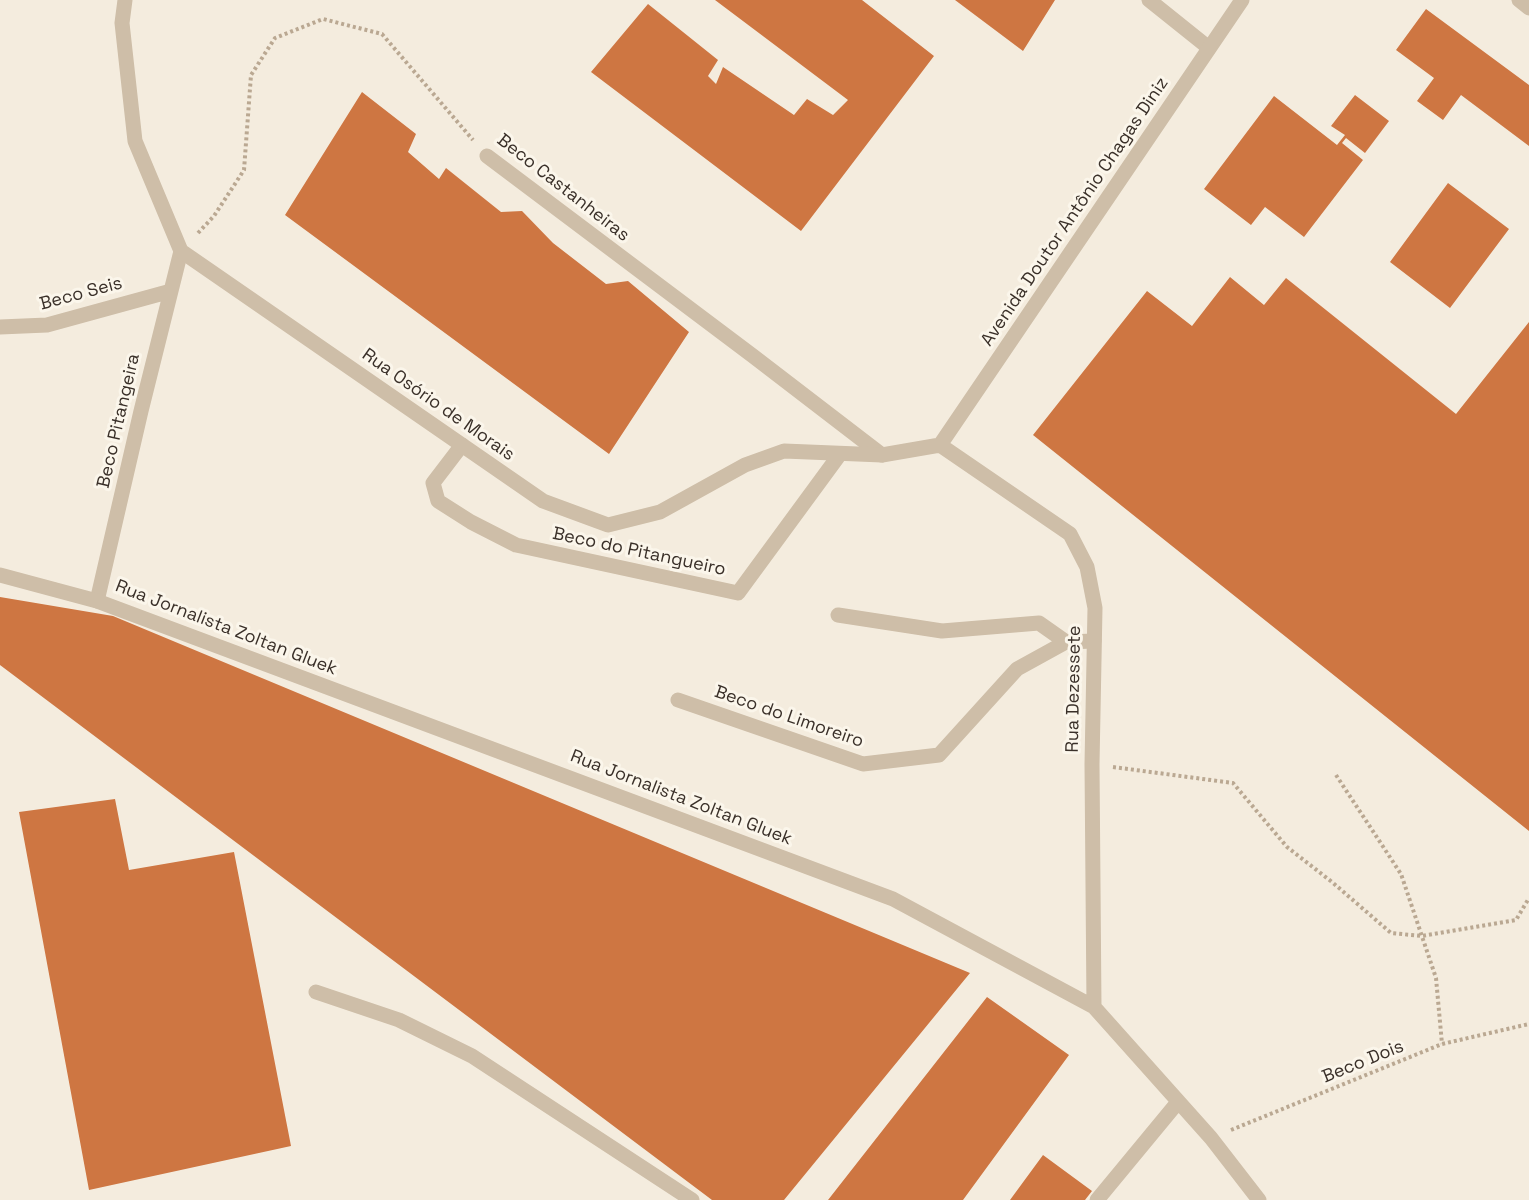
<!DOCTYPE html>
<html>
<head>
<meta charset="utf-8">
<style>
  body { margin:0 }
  canvas { display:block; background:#f4ecde }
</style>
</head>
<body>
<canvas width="1529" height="1200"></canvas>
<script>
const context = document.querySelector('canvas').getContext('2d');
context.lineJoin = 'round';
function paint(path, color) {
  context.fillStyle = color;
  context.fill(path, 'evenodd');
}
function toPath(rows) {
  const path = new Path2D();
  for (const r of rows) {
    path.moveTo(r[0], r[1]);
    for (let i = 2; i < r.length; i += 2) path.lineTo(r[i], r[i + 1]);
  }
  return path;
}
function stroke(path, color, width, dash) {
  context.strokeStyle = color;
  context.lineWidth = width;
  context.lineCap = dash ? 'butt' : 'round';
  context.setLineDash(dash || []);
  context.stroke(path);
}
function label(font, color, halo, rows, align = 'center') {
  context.font = font + ' "Space Grotesk",sans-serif';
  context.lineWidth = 6;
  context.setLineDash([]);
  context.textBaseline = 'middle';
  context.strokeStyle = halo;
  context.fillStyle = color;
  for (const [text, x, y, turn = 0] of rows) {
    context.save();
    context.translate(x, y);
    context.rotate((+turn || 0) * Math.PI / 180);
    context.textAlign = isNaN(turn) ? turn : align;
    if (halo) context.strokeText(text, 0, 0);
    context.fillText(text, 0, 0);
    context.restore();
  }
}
paint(toPath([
  [715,0,862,0,934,56,801,231,591,72,648,4,718,60,708,76,716,84,723,67,794,115,807,99,833,115,848,100],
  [955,0,1055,0,1023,51],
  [1426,9,1529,85,1529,146,1461,95,1443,120,1417,101,1434,78,1396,50],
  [362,92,416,134,408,152,439,179,446,168,501,212,522,211,553,243,606,284,628,281,689,332,609,454,285,215],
  [1355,95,1389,121,1365,153,1346,138,1342,143,1363,160,1304,237,1265,207,1251,225,1204,189,1274,96,1337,145,1345,135,1331,126],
  [1448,183,1509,229,1450,308,1390,262],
  [1230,277,1264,305,1286,278,1456,414,1529,322,1529,831,1033,435,1147,291,1192,326],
  [0,597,113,616,970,973,784,1200,712,1200,0,665],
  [115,799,129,870,234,852,291,1146,89,1190,19,812],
  [987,997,1069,1055,963,1200,828,1200],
  [1043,1155,1092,1191,1085,1200,1010,1200]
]), '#ce7642');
stroke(toPath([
  [198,233,214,216,244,170,251,75,275,38,323,19,382,34,473,140],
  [1113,767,1233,783,1287,847,1332,882,1391,933,1422,936,1516,920,1529,898],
  [1336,775,1401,874,1436,978,1442,1044],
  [1231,1130,1442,1044,1529,1024]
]), '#baa892', 4, [3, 3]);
stroke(toPath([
  [1149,0,1209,48],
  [487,156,753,356,882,455],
  [0,327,47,325,171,291],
  [462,445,433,483,438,501,471,522,516,545,738,593,840,454],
  [97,601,141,411,181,251],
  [838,615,942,631,1039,623,1066,642],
  [678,700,863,764,939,755,1017,669,1066,642,1094,641],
  [316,992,399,1020,472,1056,692,1200]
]), '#cebea8', 15);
stroke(toPath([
  [125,0,122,23,135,141,181,251,543,501,608,525,660,512,745,465,784,451,882,455,940,445],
  [1519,0,1529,8],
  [940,445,1070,534,1087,567,1095,608,1092,764,1094,1007],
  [940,445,1242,0],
  [0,575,97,601,893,899,1094,1007,1211,1138,1259,1200],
  [1097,1200,1178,1102]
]), '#cebea8', 15);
label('18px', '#3a3029', '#fbf6eb', [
  ["Beco Castanheiras",563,188,38],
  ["Avenida Doutor Antônio Chagas Diniz",1075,212,-56],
  ["Beco Seis",81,294,-15],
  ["Rua Osório de Morais",438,405,35],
  ["Beco Pitangeira",119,421,-77],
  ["Beco do Pitangueiro",639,552,12],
  ["Rua Jornalista Zoltan Gluek",226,628,21],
  ["Rua Dezessete",1074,689,-89],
  ["Beco do Limoreiro",789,717,19],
  ["Rua Jornalista Zoltan Gluek",681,798,21],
  ["Beco Dois",1363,1062,-22]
]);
</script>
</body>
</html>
